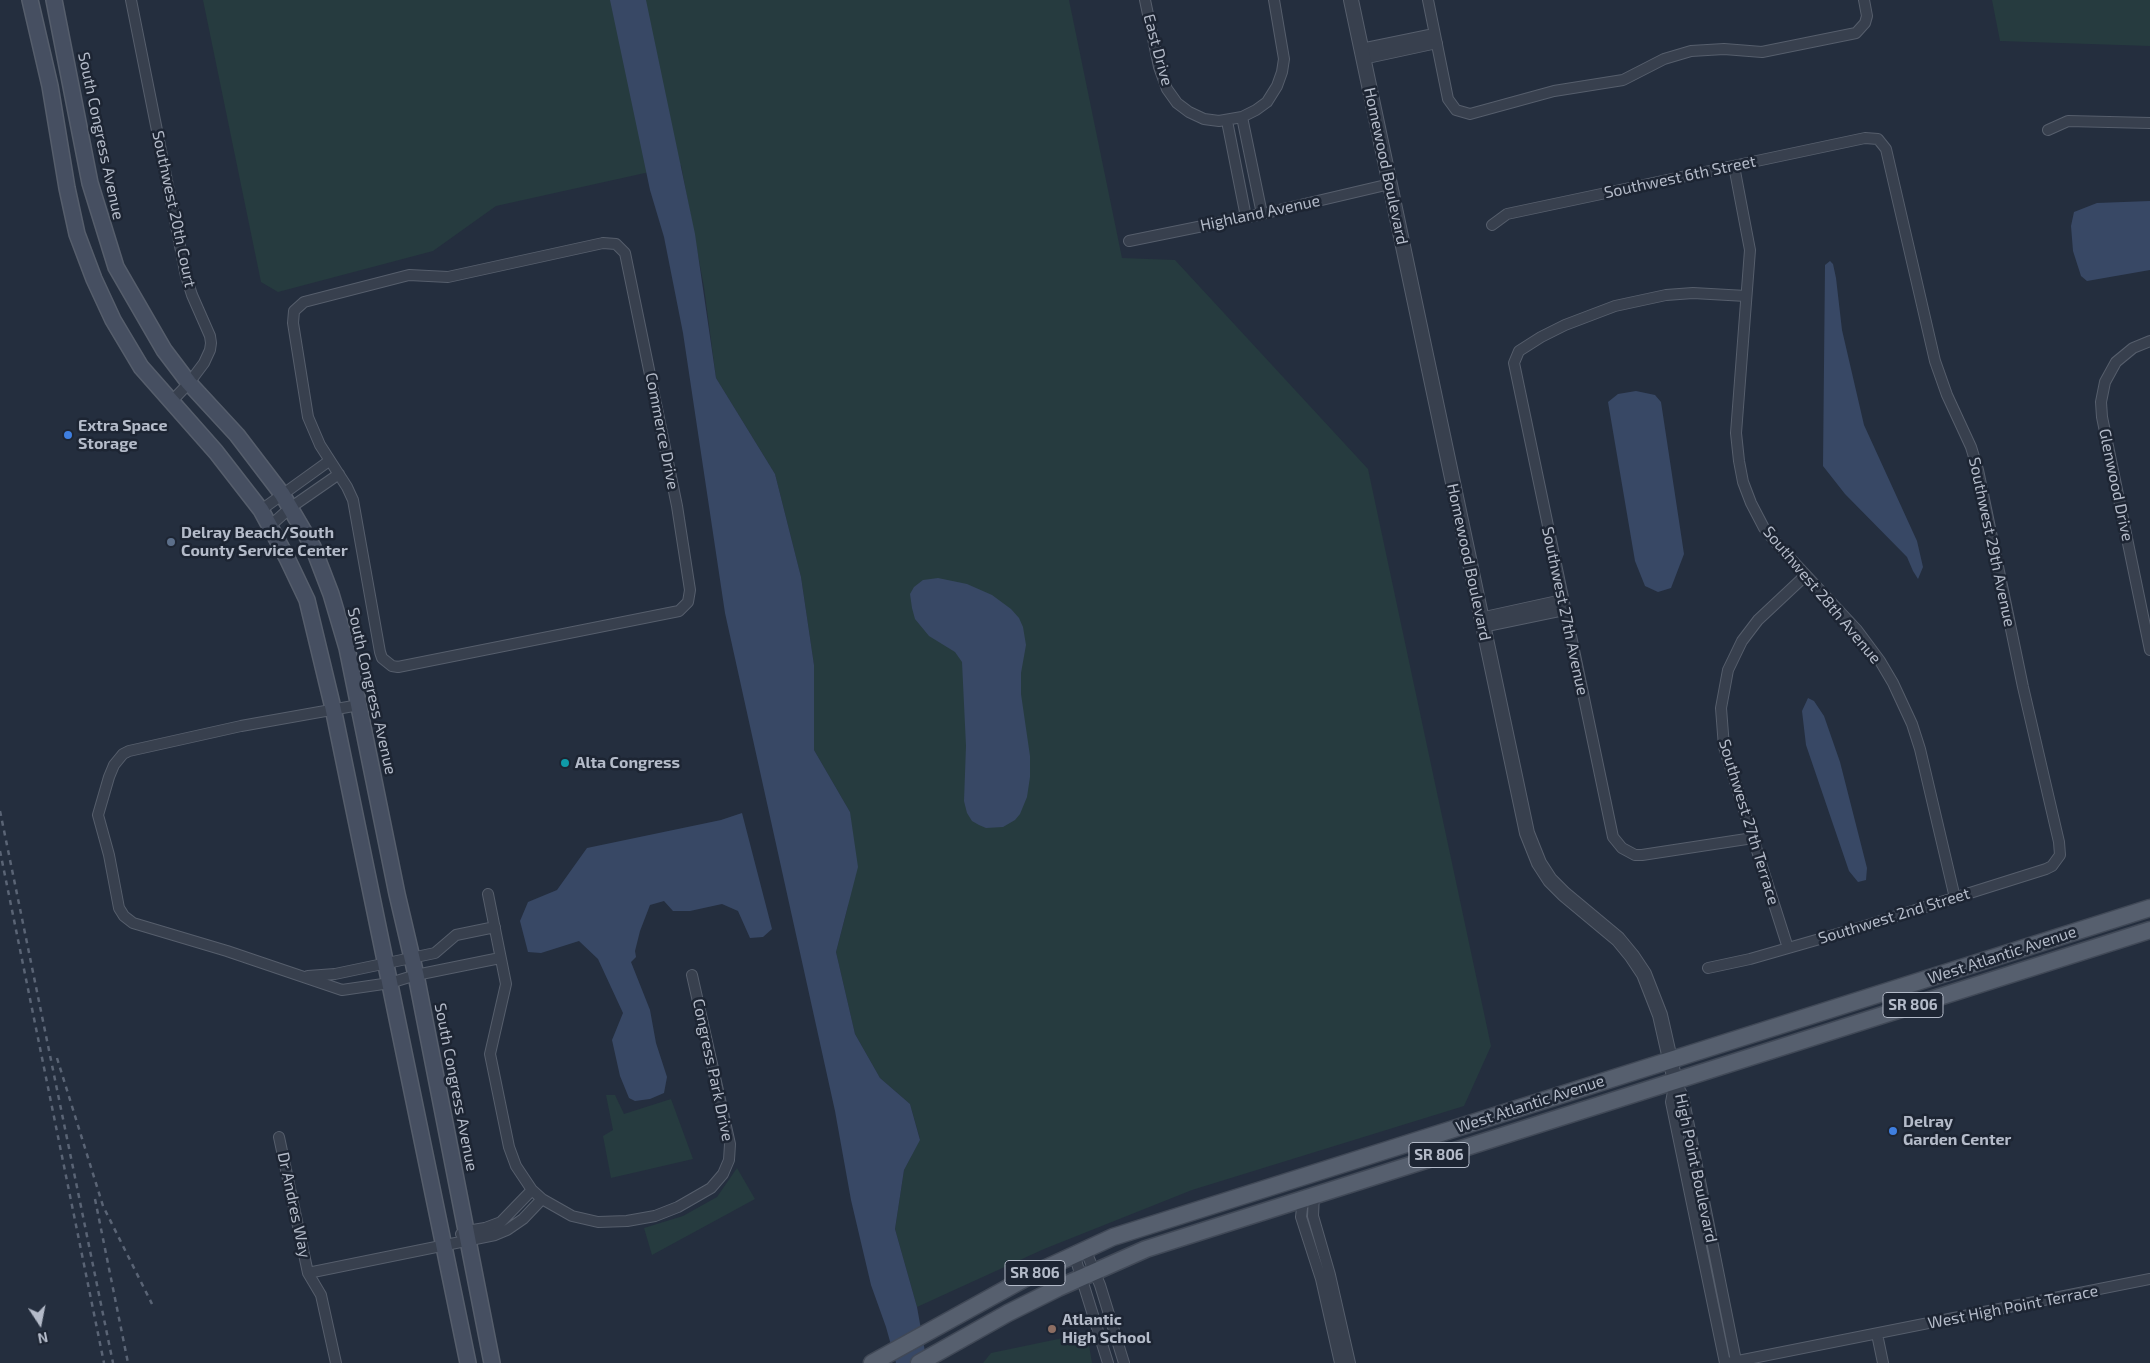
<!DOCTYPE html>
<html>
<head>
<meta charset="utf-8">
<style>
  body { margin:0 }
  #map { position:relative; width:2150px; height:1363px; overflow:hidden; background:#242e3e; font-family:"Exo 2",sans-serif }
  canvas { display:block }
  .north { position:absolute; left:15px; top:1298px; width:50px; height:50px; -webkit-text-stroke:4px #1d2533; paint-order:stroke; rotate:169deg; font-size:14px; font-weight:700; line-height:20px; text-align:center; color:#b4bbc9 }
  .north::after { content:''; display:block; margin:auto; width:18px; height:22px; background:#b4bbc9; clip-path:polygon(50% 0,100% 100%,50% 72%,0 100%) }
</style>
</head>
<body>
<div id="map">
<canvas width="2150" height="1363"></canvas>
<div class="north">N</div>
</div>
<script>
const context = document.querySelector('canvas').getContext('2d');
context.lineJoin = 'round';
function paint(path, color) {
  context.fillStyle = color;
  context.fill(path, 'evenodd');
}
function toPath(rows) {
  const path = new Path2D();
  for (const r of rows) {
    path.moveTo(r[0], r[1]);
    for (let i = 2; i < r.length; i += 2) path.lineTo(r[i], r[i + 1]);
  }
  return path;
}
function stroke(path, color, width, dash) {
  context.strokeStyle = color;
  context.lineWidth = width;
  context.lineCap = dash ? 'butt' : 'round';
  context.setLineDash(dash || []);
  context.stroke(path);
}
function label(font, color, halo, rows, align = 'center') {
  context.font = font + ' "Exo 2",sans-serif';
  context.lineWidth = 5;
  context.setLineDash([]);
  context.textBaseline = 'middle';
  context.strokeStyle = halo;
  context.fillStyle = color;
  for (const [text, x, y, turn = 0] of rows) {
    context.save();
    context.translate(x, y);
    context.rotate((+turn || 0) * Math.PI / 180);
    context.textAlign = isNaN(turn) ? turn : align;
    if (halo) context.strokeText(text, 0, 0);
    context.fillText(text, 0, 0);
    context.restore();
  }
}
paint(toPath([
  [203,0,1069,0,1122,258,1175,260,1368,469,1491,1046,1464,1106,1192,1190,1044,1249,917,1307,895,1229,904,1170,920,1139,910,1104,880,1078,855,1034,836,952,848,906,850,812,814,750,814,665,801,577,775,474,716,378,704,287,681,165,496,206,433,251,278,292,261,282],
  [1992,0,2150,0,2150,46,2000,41],
  [606,1095,615,1095,624,1114,671,1099,693,1159,611,1178,603,1136,613,1130],
  [737,1168,755,1199,652,1255,644,1228,683,1216,717,1197],
  [1087,1333,1092,1363,983,1363,991,1353]
]), '#263b3f');
paint(toPath([
  [610,0,646,0,695,234,716,378,775,474,801,577,814,665,814,750,850,812,858,867,836,952,855,1034,880,1078,910,1104,920,1140,904,1170,895,1229,917,1307,927,1363,896,1363,886,1327,871,1285,851,1200,835,1111,725,613,683,333,664,237,650,190],
  [2150,201,2150,270,2087,281,2081,276,2073,251,2071,226,2074,212,2097,203],
  [1830,261,1833,264,1836,278,1842,330,1864,425,1917,541,1923,567,1918,579,1913,571,1907,557,1845,494,1823,466,1825,265],
  [1636,391,1655,395,1661,402,1684,554,1671,588,1658,592,1645,586,1635,561,1608,402,1618,394],
  [938,578,967,584,992,595,1011,609,1019,618,1023,627,1026,645,1021,673,1021,694,1030,756,1030,777,1027,797,1020,814,1015,820,1003,827,986,828,979,825,972,821,967,813,964,801,966,746,962,662,955,652,929,636,915,619,912,608,910,594,914,587,923,580],
  [1808,698,1814,701,1824,716,1840,762,1867,868,1866,880,1858,882,1849,871,1806,745,1802,711],
  [742,813,772,929,763,937,750,938,738,911,722,904,690,911,673,911,664,901,650,905,640,931,635,951,636,957,631,962,650,1010,656,1043,667,1077,664,1093,650,1099,635,1101,629,1098,620,1076,612,1040,623,1013,598,959,579,941,541,953,528,952,520,921,528,902,557,890,587,848,721,820]
]), '#384865');
const minor = toPath([
  [131,0,186,276,192,295,210,336,211,343,210,350,204,363,189,383,171,402],
  [1145,0,1159,67,1167,89,1177,103,1189,112,1204,119,1219,121,1242,117,1256,110,1267,102,1277,86,1282,72,1284,59,1274,0],
  [1428,0,1448,99,1456,110,1470,114,1554,91,1623,80,1664,59,1691,51,1724,49,1762,52,1856,33,1865,23,1867,16,1864,0],
  [1361,49,1434,34],
  [1363,59,1437,43],
  [1242,117,1262,214],
  [1227,121,1246,217],
  [2048,130,2068,121,2150,123],
  [1734,166,1750,250,1736,433,1739,461,1743,482,1751,503,1764,528,1778,545,1857,630,1880,661,1893,683,1912,724,1920,749,1955,898],
  [1492,225,1507,214,1865,138,1878,139,1886,149,1935,361,1947,395,1971,447,1978,470,2023,687,2059,842,2060,855,2052,866,2046,869,1865,926,1750,959,1708,968],
  [1129,241,1262,214,1390,184],
  [603,243,616,244,625,253,677,506,690,590,688,602,679,611,398,667,392,666,382,658,380,652,353,500,347,487,320,445,308,417,293,323,294,311,304,302,409,275,448,277,603,243],
  [1746,296,1693,293,1666,295,1615,306,1565,325,1541,337,1519,351,1514,363,1613,837,1622,848,1635,855,1642,855,1753,838],
  [2150,341,2133,348,2116,362,2105,382,2101,402,2102,417,2150,650],
  [261,510,329,461],
  [270,526,290,508,339,474],
  [1480,618,1562,600],
  [1482,627,1564,610],
  [359,705,241,726,129,751,123,754,114,765,109,777,98,815,109,855,119,908,124,916,133,923,227,951,342,990,390,983,416,975,500,958],
  [488,894,506,984,490,1054,509,1147,516,1166,532,1190,542,1199,572,1216,598,1222,627,1221,655,1216,678,1207,711,1188,723,1174,729,1160,730,1144,692,975],
  [1788,948,1724,747,1721,708,1728,670,1742,641,1758,620,1806,575],
  [308,976,335,974,435,953,456,935,495,927],
  [1675,1081,1671,1102,1725,1363],
  [1675,1081,1683,1096,1736,1361],
  [279,1137,308,1273,321,1295,336,1363],
  [1314,1195,1313,1216,1330,1275,1350,1363],
  [1303,1199,1301,1217,1321,1279,1340,1363],
  [461,1234,467,1231,485,1228,501,1222,532,1190],
  [1085,1249,1100,1285,1124,1363],
  [1074,1254,1108,1363],
  [308,1273,495,1235,507,1230,523,1219,542,1199],
  [1877,1334,1883,1363],
  [1728,1363,2150,1279]
]);
const tertiary = toPath([
  [1351,0,1527,833,1539,863,1550,880,1564,894,1618,939,1632,956,1644,974,1660,1015,1675,1081]
]);
const secondary = toPath([
  [30,0,50,86,67,188,77,234,94,279,113,320,141,367,216,452,261,510,287,558,307,600,333,708,468,1363],
  [54,0,90,183,116,267,164,350,189,383,237,435,282,494,313,547,331,594,347,648,397,894,416,975,492,1363]
]);
const primary = toPath([
  [872,1363,1033,1274,1113,1237,2150,908],
  [919,1363,1008,1313,1058,1288,1146,1249,2150,930]
]);
stroke(minor, '#565e6c', 12);
stroke(tertiary, '#565e6c', 16);
stroke(secondary, '#565e6c', 18);
stroke(primary, '#414957', 19);
stroke(minor, '#38404e', 10);
stroke(tertiary, '#38404e', 14);
stroke(secondary, '#464f61', 15);
stroke(primary, '#565f6e', 16);
stroke(toPath([
  [0,811,113,1363],
  [0,851,104,1363],
  [57,1058,103,1206,152,1304],
  [95,1199,128,1363]
]), '#5a6475', 2.5, [5, 5]);
for (const [x, y, r, color] of [
  [68,435,5,"#3f7fe0"],
  [171,542,5,"#5c6f8a"],
  [565,763,5,"#0f9aa8"],
  [1893,1131,5,"#3f7fe0"],
  [1052,1329,5,"#8d6e63"]
]) {
  const dot = new Path2D();
  dot.arc(x, y, r, 0, 2 * Math.PI);
  context.fillStyle = color;
  context.fill(dot);
  stroke(dot, '#1d2533', 2);
}
for (const [x, y, w] of [
  [1913,1005,60],
  [1439,1155,60],
  [1035,1273,60]
]) {
  const box = new Path2D();
  box.roundRect(x - w / 2, y - 12.5, w, 25, 4);
  context.fillStyle = '#1d2533';
  context.fill(box);
  stroke(box, '#b4bbc9', 1);
}
label('bold 15px', '#b4bbc9', null, [
  ["SR 806",1913,1005],
  ["SR 806",1439,1155],
  ["SR 806",1035,1273]
]);
label('16px', '#b4bbc9', '#1d2533', [
  ["East Drive",1158,50,75],
  ["South Congress Avenue",101,136,78],
  ["Homewood Boulevard",1386,166,78],
  ["Southwest 6th Street",1680,177,-12],
  ["Southwest 20th Court",174,209,78],
  ["Highland Avenue",1260,213,-12],
  ["Commerce Drive",662,431,79],
  ["Glenwood Drive",2116,485,78],
  ["Southwest 29th Avenue",1992,542,78],
  ["Homewood Boulevard",1469,562,78],
  ["Southwest 28th Avenue",1822,595,50],
  ["Southwest 27th Avenue",1565,611,78],
  ["South Congress Avenue",372,691,77],
  ["Southwest 27th Terrace",1749,822,73],
  ["Southwest 2nd Street",1894,916,-17],
  ["West Atlantic Avenue",2002,955,-18],
  ["Congress Park Drive",713,1070,78],
  ["South Congress Avenue",456,1087,79],
  ["West Atlantic Avenue",1530,1104,-18],
  ["High Point Boulevard",1696,1168,78],
  ["Dr Andres Way",294,1205,78],
  ["West High Point Terrace",2013,1307,-11]
]);
label('bold 16px', '#b4bbc9', '#1d2533', [
  ["Extra Space",78,426],
  ["Storage",78,444],
  ["Delray Beach/South",181,533],
  ["County Service Center",181,551],
  ["Alta Congress",575,763],
  ["Delray",1903,1122],
  ["Garden Center",1903,1140],
  ["Atlantic",1062,1320],
  ["High School",1062,1338]
], 'left');
</script>
</body>
</html>
